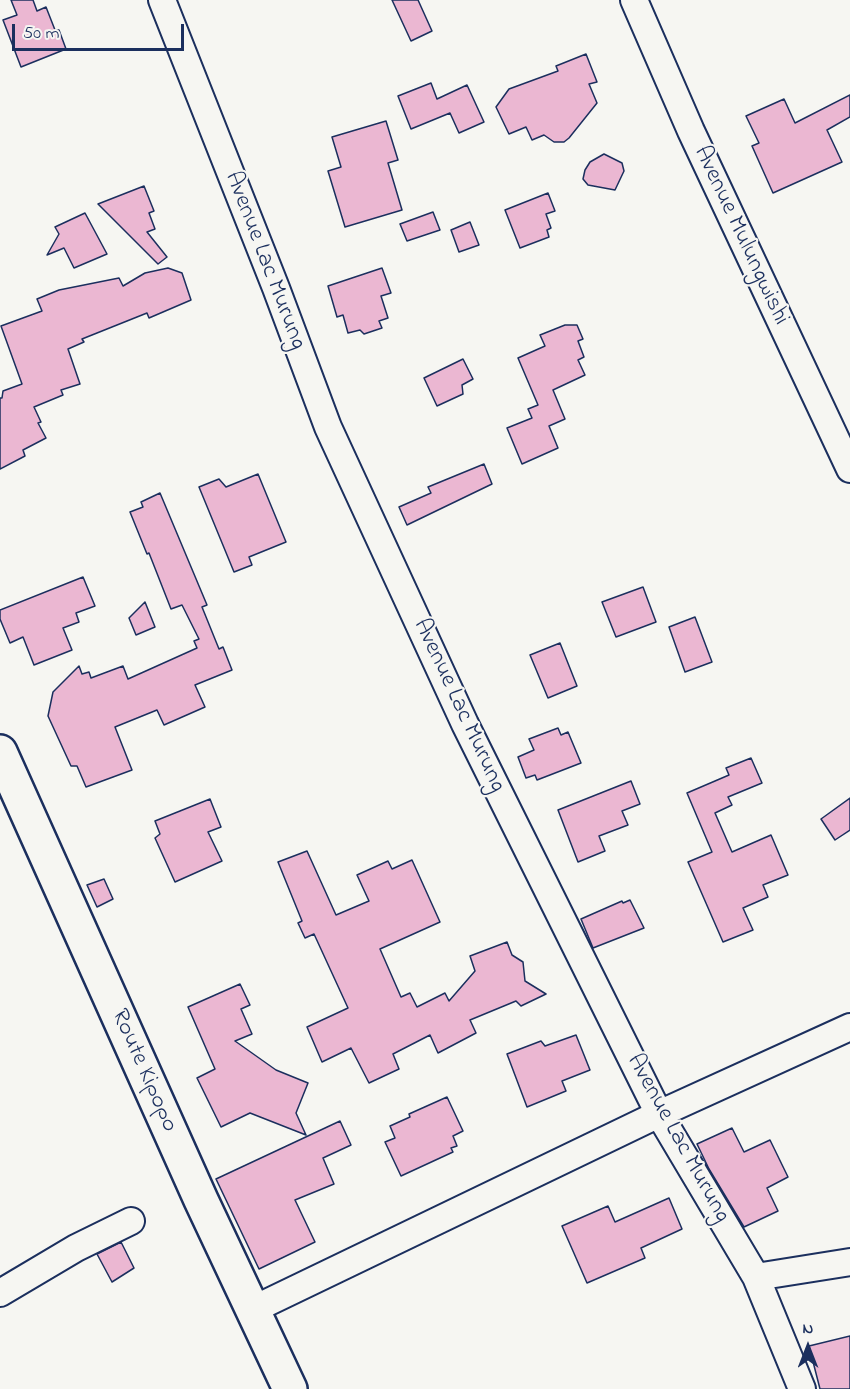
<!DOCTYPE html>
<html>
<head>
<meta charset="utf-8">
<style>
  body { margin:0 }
  #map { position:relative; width:850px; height:1389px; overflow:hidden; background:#f6f6f2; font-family:"Indie Flower",sans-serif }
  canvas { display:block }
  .north { position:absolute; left:778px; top:1317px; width:60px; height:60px; -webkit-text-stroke:4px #f6f6f2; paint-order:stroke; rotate:0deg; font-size:16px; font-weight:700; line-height:24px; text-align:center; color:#1b2f5e }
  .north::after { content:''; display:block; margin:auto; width:21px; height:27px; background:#1b2f5e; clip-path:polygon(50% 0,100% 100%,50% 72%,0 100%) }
  .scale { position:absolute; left:12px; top:24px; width:172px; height:27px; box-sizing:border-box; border:3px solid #1b2f5e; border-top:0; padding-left:8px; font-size:18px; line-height:21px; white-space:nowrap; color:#1b2f5e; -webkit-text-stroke:4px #f6f6f2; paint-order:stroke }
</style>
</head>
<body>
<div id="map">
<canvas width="850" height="1389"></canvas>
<div class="north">N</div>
<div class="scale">50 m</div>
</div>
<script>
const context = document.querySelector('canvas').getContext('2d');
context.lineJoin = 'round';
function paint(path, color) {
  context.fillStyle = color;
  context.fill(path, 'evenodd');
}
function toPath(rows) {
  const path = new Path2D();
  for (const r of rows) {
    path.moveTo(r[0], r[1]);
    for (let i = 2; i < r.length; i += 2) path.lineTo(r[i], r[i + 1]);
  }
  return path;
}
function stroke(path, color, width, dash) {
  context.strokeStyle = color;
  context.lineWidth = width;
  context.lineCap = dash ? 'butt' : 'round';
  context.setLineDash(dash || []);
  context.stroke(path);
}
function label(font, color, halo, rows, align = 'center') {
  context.font = font + ' "Indie Flower",sans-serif';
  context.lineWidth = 4.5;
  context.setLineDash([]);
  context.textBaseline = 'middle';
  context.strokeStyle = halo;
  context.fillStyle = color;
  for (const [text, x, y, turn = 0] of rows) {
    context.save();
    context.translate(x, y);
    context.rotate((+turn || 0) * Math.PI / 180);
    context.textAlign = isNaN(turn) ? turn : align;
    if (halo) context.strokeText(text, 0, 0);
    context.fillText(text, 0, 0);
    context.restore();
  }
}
const building = toPath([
  [11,0,33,0,37,11,46,7,55,30,59,30,66,49,21,67,3,20,17,15,11,0],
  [392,0,418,0,432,31,411,41,392,0],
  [586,54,597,82,589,84,597,103,569,138,564,142,554,142,544,135,532,140,526,127,509,134,496,107,509,89,558,71,556,66,586,54],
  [431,83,437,99,467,85,484,122,459,133,450,113,411,129,398,96,431,83],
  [850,95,850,117,827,130,842,162,773,193,752,146,759,143,746,116,784,99,795,123,850,95],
  [386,121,398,160,388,163,402,210,345,227,328,171,341,167,332,137,386,121],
  [604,154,622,163,624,171,615,190,588,185,583,179,585,170,590,162,604,154],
  [144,186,154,211,149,213,155,229,147,232,167,257,158,264,98,204,144,186],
  [548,193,555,211,546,214,551,228,547,230,549,237,520,248,505,210,548,193],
  [433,212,440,230,407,241,400,224,433,212],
  [85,213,107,254,74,268,64,248,47,255,59,234,55,227,85,213],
  [470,222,479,245,459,252,451,230,470,222],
  [168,268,182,273,191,300,149,318,147,313,82,339,84,342,68,349,80,384,61,390,63,395,34,407,41,422,38,423,46,438,23,450,25,456,0,469,0,398,2,398,3,391,22,384,1,326,42,311,37,299,59,290,119,278,123,286,145,273,168,268],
  [382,268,391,293,381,296,388,318,379,321,382,328,364,334,360,330,348,333,343,315,337,317,328,286,382,268],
  [565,325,577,325,583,339,578,341,584,357,578,360,585,375,553,390,565,419,549,426,558,448,522,464,507,428,532,418,528,409,538,405,518,358,545,346,540,335,565,325],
  [463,359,473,379,462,385,463,394,437,406,424,378,463,359],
  [484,464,492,484,407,525,399,507,431,493,428,487,484,464],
  [258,474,286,542,249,557,252,565,234,572,199,487,219,479,226,487,258,474],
  [160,493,207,605,202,607,219,649,223,647,232,670,195,685,205,707,164,725,157,710,115,727,132,770,86,787,77,766,71,766,48,716,53,692,79,666,82,674,89,672,91,678,123,666,128,679,197,648,194,641,199,639,182,605,171,609,149,553,147,554,130,512,143,507,141,502,160,493],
  [83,577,95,606,76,613,79,622,63,628,72,650,34,665,23,637,10,643,0,619,0,610,83,577],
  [643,587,656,622,616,637,602,602,643,587],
  [145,602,155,627,136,635,129,618,145,602],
  [695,617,712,662,685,672,669,627,695,617],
  [560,643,577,686,548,698,530,655,560,643],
  [558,728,561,735,568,732,581,763,537,780,535,775,526,778,518,757,534,750,529,739,558,728],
  [751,758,762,783,728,797,732,805,715,813,732,852,771,835,788,875,763,885,768,897,743,908,753,930,723,942,688,862,712,852,687,793,729,775,726,768,751,758],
  [631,781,640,804,622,811,628,825,599,836,605,851,578,862,558,810,631,781],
  [850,798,850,830,835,840,821,819,850,798],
  [210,799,221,827,208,832,222,861,175,882,155,838,160,834,155,821,210,799],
  [307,851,336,915,369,901,357,875,388,861,392,869,412,860,440,922,380,949,401,997,410,993,417,1007,445,993,449,1001,475,971,470,956,507,942,512,955,523,962,525,981,546,994,521,1006,516,1001,470,1020,476,1033,438,1053,430,1035,393,1054,399,1069,369,1083,351,1048,322,1062,307,1027,348,1008,314,934,305,938,298,923,302,921,278,862,307,851],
  [104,879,113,899,97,907,87,885,104,879],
  [630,900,644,928,593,948,581,919,622,901,623,903,630,900],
  [240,984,250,1005,241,1009,252,1034,235,1041,276,1070,308,1083,296,1113,306,1135,250,1113,221,1127,197,1078,215,1069,188,1007,240,984],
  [576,1035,590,1070,562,1081,566,1091,527,1107,507,1054,541,1041,545,1046,576,1035],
  [447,1097,463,1131,453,1136,457,1146,451,1148,453,1152,401,1176,385,1142,395,1138,390,1126,410,1117,409,1114,447,1097],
  [340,1121,351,1145,323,1158,334,1184,295,1200,315,1242,259,1269,216,1179,340,1121],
  [732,1128,744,1152,770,1140,788,1177,767,1188,778,1211,744,1227,709,1169,697,1144,732,1128],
  [669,1198,682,1229,641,1248,645,1258,587,1283,562,1226,608,1206,615,1222,669,1198],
  [121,1242,134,1268,112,1282,97,1254,121,1242],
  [850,1336,850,1389,820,1389,809,1346,850,1336]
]);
paint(building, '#ebb7d2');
stroke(building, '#1b2f5e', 1.5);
const street = toPath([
  [162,0,276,288,328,427,465,724,659,1114,756,1277,802,1389],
  [634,0,691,131,850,469],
  [756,1277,850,1262],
  [0,1293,76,1248,131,1221],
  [252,1310,659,1114,850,1027]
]);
const secondary = toPath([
  [0,752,201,1200,290,1389]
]);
stroke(street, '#1b2f5e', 30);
stroke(secondary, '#1b2f5e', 38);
stroke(street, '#f6f6f2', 26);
stroke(secondary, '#f6f6f2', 33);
label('24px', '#1b2f5e', '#f6f6f2', [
  ["Avenue Mulungwishi",740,236,65],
  ["Avenue Lac Murung",264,261,69],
  ["Avenue Lac Murung",458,706,65],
  ["Route Kipopo",143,1071,66],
  ["Avenue Lac Murung",677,1139,61]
]);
</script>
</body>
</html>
